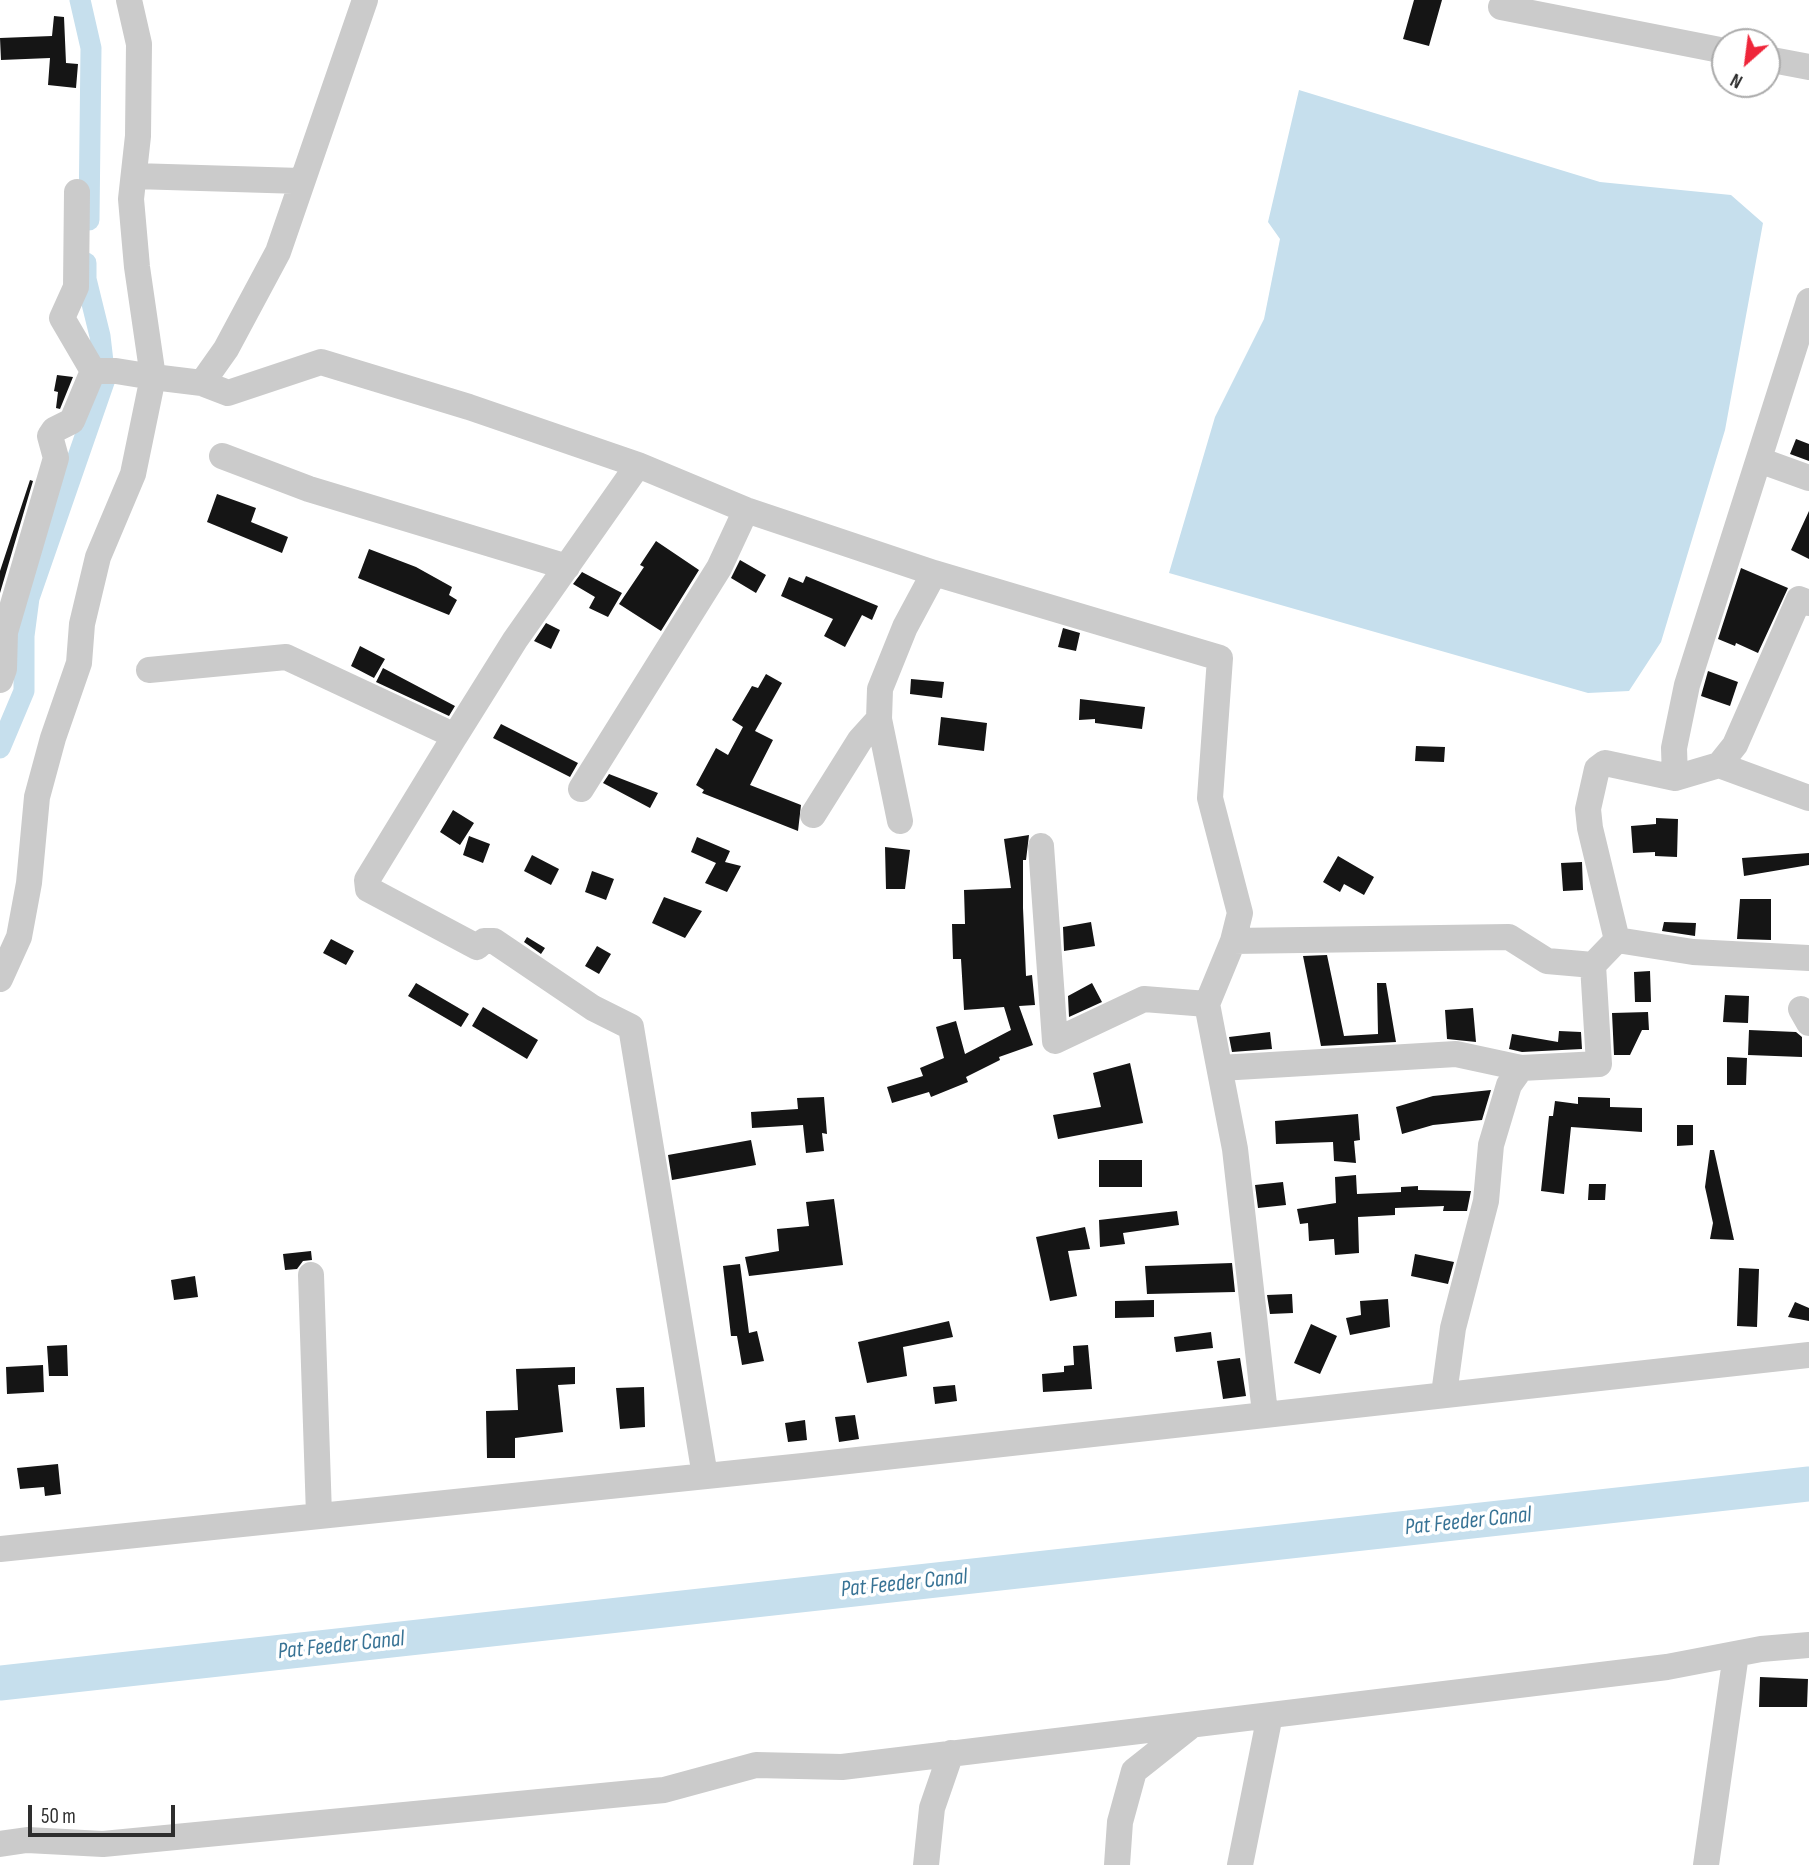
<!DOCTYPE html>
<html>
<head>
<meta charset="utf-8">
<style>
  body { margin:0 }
  #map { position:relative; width:1809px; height:1865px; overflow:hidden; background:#fff; font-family:"Sofia Sans Condensed",sans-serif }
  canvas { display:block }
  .north { position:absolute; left:1711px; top:28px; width:70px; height:70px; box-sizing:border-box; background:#fff; border:2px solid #ababab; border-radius:50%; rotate:208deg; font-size:19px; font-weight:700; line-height:28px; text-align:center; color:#2e2e2e }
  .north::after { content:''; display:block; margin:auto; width:24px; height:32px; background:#ef263a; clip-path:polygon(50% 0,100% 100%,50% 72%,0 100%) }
  .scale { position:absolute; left:28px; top:1805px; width:147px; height:32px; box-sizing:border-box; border:4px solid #2e2e2e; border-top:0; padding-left:9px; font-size:21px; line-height:24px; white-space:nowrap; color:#2e2e2e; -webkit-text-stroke:5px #fff; paint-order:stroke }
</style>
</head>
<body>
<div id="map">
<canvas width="1809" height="1865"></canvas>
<div class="north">N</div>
<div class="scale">50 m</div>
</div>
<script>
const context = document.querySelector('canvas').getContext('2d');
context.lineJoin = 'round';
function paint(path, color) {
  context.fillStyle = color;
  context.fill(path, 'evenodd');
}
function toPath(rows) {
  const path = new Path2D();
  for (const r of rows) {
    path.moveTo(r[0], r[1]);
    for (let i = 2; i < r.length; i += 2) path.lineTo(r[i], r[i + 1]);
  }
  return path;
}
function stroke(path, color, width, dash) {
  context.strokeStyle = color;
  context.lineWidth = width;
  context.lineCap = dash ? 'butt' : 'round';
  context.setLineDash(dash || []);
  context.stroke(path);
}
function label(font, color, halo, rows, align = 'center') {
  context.font = font + ' "Sofia Sans Condensed",sans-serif';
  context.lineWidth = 7;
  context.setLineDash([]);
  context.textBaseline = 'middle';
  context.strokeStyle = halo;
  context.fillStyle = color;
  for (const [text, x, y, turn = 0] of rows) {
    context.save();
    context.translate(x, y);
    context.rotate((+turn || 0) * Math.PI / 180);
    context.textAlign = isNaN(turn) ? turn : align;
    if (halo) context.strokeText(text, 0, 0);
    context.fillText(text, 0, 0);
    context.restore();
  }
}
paint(toPath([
  [1299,90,1600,182,1731,195,1763,223,1725,430,1661,642,1629,691,1588,693,1169,573,1215,417,1264,319,1280,239,1268,222]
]), '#c6dfed');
stroke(toPath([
  [80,0,91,48,89,220],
  [0,748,24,691,24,636,29,598,105,379,100,336,86,279,86,263]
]), '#c6dfed', 21);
stroke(toPath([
  [0,1683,1809,1484]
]), '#c6dfed', 35);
paint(toPath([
  [1414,0,1442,0,1429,46,1403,39],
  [54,16,64,17,66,63,78,64,76,88,48,85,50,58,1,60,0,38,52,36],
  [57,375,73,377,60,409,56,408,58,392,54,391],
  [1796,439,1809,444,1809,461,1790,454],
  [30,480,33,481,0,593,0,571],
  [217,494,256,508,251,522,288,537,282,553,207,522],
  [1809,511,1809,559,1791,550],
  [656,541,699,570,661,631,619,604,644,567,640,565],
  [369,549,416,567,452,587,449,595,457,600,449,615,358,578],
  [740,560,766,575,756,593,731,578],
  [1741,568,1788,588,1758,653,1736,643,1735,646,1718,639],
  [582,572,622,593,608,617,589,608,595,597,573,584],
  [806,576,878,606,872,620,862,615,845,647,824,636,833,619,781,596,789,577,803,583],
  [546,623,560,630,551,649,534,641],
  [1063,628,1080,633,1076,651,1058,647],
  [360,646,385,659,374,678,351,666],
  [383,668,455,706,449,716,376,682],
  [1708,671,1738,682,1730,706,1701,696],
  [766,674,782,683,755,731,773,740,750,785,801,805,798,831,702,793,704,790,696,785,716,748,728,755,743,727,732,720,752,686,758,688],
  [911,679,944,682,942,698,910,694],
  [1080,699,1145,707,1142,729,1095,723,1095,719,1079,720],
  [941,717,987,723,984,751,938,745],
  [501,724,578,763,570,777,493,738],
  [1416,746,1445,747,1444,762,1415,761],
  [609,774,658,793,650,808,603,783],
  [453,810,474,823,460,845,440,832],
  [1656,818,1678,819,1677,857,1655,856,1655,852,1633,853,1631,826,1656,824],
  [1029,835,1026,860,1023,860,1023,908,1026,976,1032,975,1035,1005,1019,1006,1033,1045,999,1057,1000,1060,966,1077,968,1082,931,1097,929,1092,892,1103,887,1087,923,1076,920,1068,944,1058,936,1027,956,1021,965,1054,1011,1030,1004,1007,964,1010,961,959,953,959,952,924,965,924,964,890,1011,888,1004,839],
  [469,836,490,844,483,863,463,855],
  [697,837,730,851,725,862,741,866,727,892,705,883,716,863,691,852],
  [885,847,910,850,905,889,886,889],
  [1809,853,1809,865,1744,876,1742,858],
  [532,855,559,869,551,885,524,871],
  [1338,856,1374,877,1364,895,1344,884,1340,892,1323,882],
  [1582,862,1583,890,1563,891,1561,863],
  [592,871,614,879,606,900,585,892],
  [664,897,702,911,685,938,652,923],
  [1740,899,1771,899,1771,940,1737,939],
  [1091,922,1095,946,1064,951,1063,927],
  [1664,922,1696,923,1695,936,1662,931],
  [527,937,545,948,541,954,524,942],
  [331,939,354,951,346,965,323,953],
  [597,946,611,954,599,974,585,966],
  [1327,955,1344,1036,1378,1034,1377,983,1386,983,1396,1042,1321,1046,1303,956],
  [1650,971,1651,1002,1635,1002,1634,972],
  [416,983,469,1014,461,1027,408,996],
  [1092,983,1102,1002,1069,1017,1068,996],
  [1725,995,1749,996,1748,1023,1723,1022],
  [483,1007,538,1040,527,1059,472,1026],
  [1473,1008,1476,1042,1447,1039,1445,1010],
  [1648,1012,1649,1030,1642,1030,1630,1055,1614,1055,1612,1013],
  [1749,1030,1796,1032,1802,1037,1802,1057,1748,1055],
  [1559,1031,1581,1032,1582,1049,1522,1052,1509,1049,1512,1034,1558,1042],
  [1270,1032,1272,1049,1232,1052,1229,1037],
  [1727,1057,1747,1058,1746,1085,1727,1085],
  [1130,1063,1143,1123,1058,1139,1053,1115,1101,1107,1093,1073],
  [1491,1090,1482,1120,1433,1125,1402,1134,1396,1107,1433,1096],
  [824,1097,827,1134,822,1133,824,1151,806,1153,803,1125,752,1128,751,1112,798,1109,797,1098],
  [1578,1097,1610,1098,1610,1107,1642,1108,1642,1132,1571,1127,1564,1194,1541,1191,1549,1116,1553,1116,1555,1101,1578,1104],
  [1358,1114,1360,1140,1354,1141,1356,1163,1334,1161,1333,1142,1276,1144,1275,1121],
  [1677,1125,1693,1125,1693,1145,1677,1146],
  [751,1140,756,1165,672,1180,668,1155],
  [1710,1150,1714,1150,1734,1240,1710,1239,1713,1223,1705,1187],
  [1099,1160,1142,1160,1142,1187,1099,1187],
  [1356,1175,1357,1194,1401,1192,1401,1187,1418,1186,1418,1190,1471,1191,1467,1211,1443,1211,1444,1206,1395,1208,1395,1215,1358,1217,1359,1253,1335,1255,1334,1239,1309,1241,1308,1223,1300,1224,1297,1209,1336,1203,1335,1177],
  [1283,1182,1286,1205,1258,1208,1255,1185],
  [1589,1184,1606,1184,1605,1200,1588,1200],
  [834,1199,843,1265,749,1276,745,1257,779,1251,777,1229,809,1226,806,1202],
  [1177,1211,1179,1225,1123,1233,1125,1244,1100,1247,1099,1220],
  [1085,1227,1090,1249,1068,1251,1077,1296,1050,1301,1036,1237],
  [311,1251,312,1260,303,1261,297,1269,285,1270,283,1254],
  [1415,1254,1454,1262,1448,1284,1411,1276],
  [1232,1263,1235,1292,1147,1294,1145,1266],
  [740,1264,749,1333,757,1331,764,1361,742,1365,737,1336,731,1336,723,1266],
  [1739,1268,1759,1269,1757,1327,1737,1326],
  [195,1276,198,1297,174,1300,171,1280],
  [1292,1294,1293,1313,1270,1314,1267,1295],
  [1388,1299,1390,1327,1350,1335,1346,1318,1361,1315,1360,1301],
  [1154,1300,1154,1317,1115,1318,1115,1301],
  [1795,1302,1809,1308,1809,1321,1788,1317],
  [949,1321,953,1337,903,1347,907,1376,867,1383,858,1342],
  [1311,1324,1337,1336,1320,1374,1294,1363],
  [1211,1332,1213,1348,1176,1352,1174,1337],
  [67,1345,68,1376,49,1376,47,1346],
  [1088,1345,1092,1389,1043,1392,1042,1374,1064,1372,1064,1366,1074,1365,1073,1346],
  [1240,1358,1246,1396,1223,1399,1217,1361],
  [43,1365,44,1392,7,1394,6,1367],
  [575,1367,575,1384,558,1385,563,1432,515,1438,515,1458,487,1458,486,1411,518,1410,516,1369],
  [955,1385,957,1401,935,1404,933,1387],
  [644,1387,645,1427,620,1429,616,1388],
  [855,1415,859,1439,839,1442,835,1417],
  [805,1420,807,1440,788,1442,785,1423],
  [58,1464,61,1494,45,1496,44,1487,20,1489,17,1468],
  [1760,1677,1808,1679,1807,1707,1759,1707]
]), '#151515');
stroke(toPath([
  [1501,7,1725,51],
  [1767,59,1809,67],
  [134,176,301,181],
  [77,192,76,287,62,318,93,371],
  [93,371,116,371,153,377,137,267,131,199,138,136,139,44,129,0],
  [202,383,228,393,321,362,469,407,638,465],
  [222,456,309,489,567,567],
  [1759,460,1809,478],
  [149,670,286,657,455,736,515,640,638,465,746,510,934,573,1220,658,1210,798,1240,913,1233,941,1207,1004],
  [0,680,4,669,5,632,56,458,50,436,54,430,72,421,93,371],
  [879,719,900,821],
  [455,736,367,880,368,889,477,947,484,941,494,941,593,1008,631,1027,705,1476],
  [1719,765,1809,798],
  [1675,778,1674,748,1687,685,1809,301],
  [581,789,719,568,746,510],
  [813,815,860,740,879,719,880,689,905,627,934,573],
  [1041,846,1055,1041,1144,999,1207,1004,1235,1149,1265,1413],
  [1617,940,1590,828,1588,809,1597,769,1605,763,1675,778,1719,765,1735,745,1799,599,1809,603],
  [1617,940,1693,952,1809,958],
  [1233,941,1509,937,1547,961,1593,965],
  [0,979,19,937,29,883,37,797,53,738,79,663,82,624,98,557,133,474,153,377,202,383,226,349,278,252,365,0],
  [1801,1009,1809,1023],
  [1220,1068,1456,1054,1521,1068],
  [311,1275,319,1515],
  [1444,1394,1453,1328,1486,1201,1491,1145,1509,1085,1521,1068,1599,1064,1593,965,1617,940],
  [0,1549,803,1466,1809,1355],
  [0,1844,27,1840,103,1844,664,1790,756,1765,842,1767,1667,1667,1761,1649,1809,1645],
  [926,1865,932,1808,951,1753],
  [1117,1865,1120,1822,1134,1771,1192,1725],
  [1240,1865,1270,1715],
  [1706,1865,1736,1654]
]), '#cbcbcb', 26);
label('italic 23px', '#387395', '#fff', [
  ["Pat Feeder Canal",1468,1522,-6],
  ["Pat Feeder Canal",904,1584,-6],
  ["Pat Feeder Canal",341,1646,-6]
]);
</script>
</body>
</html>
